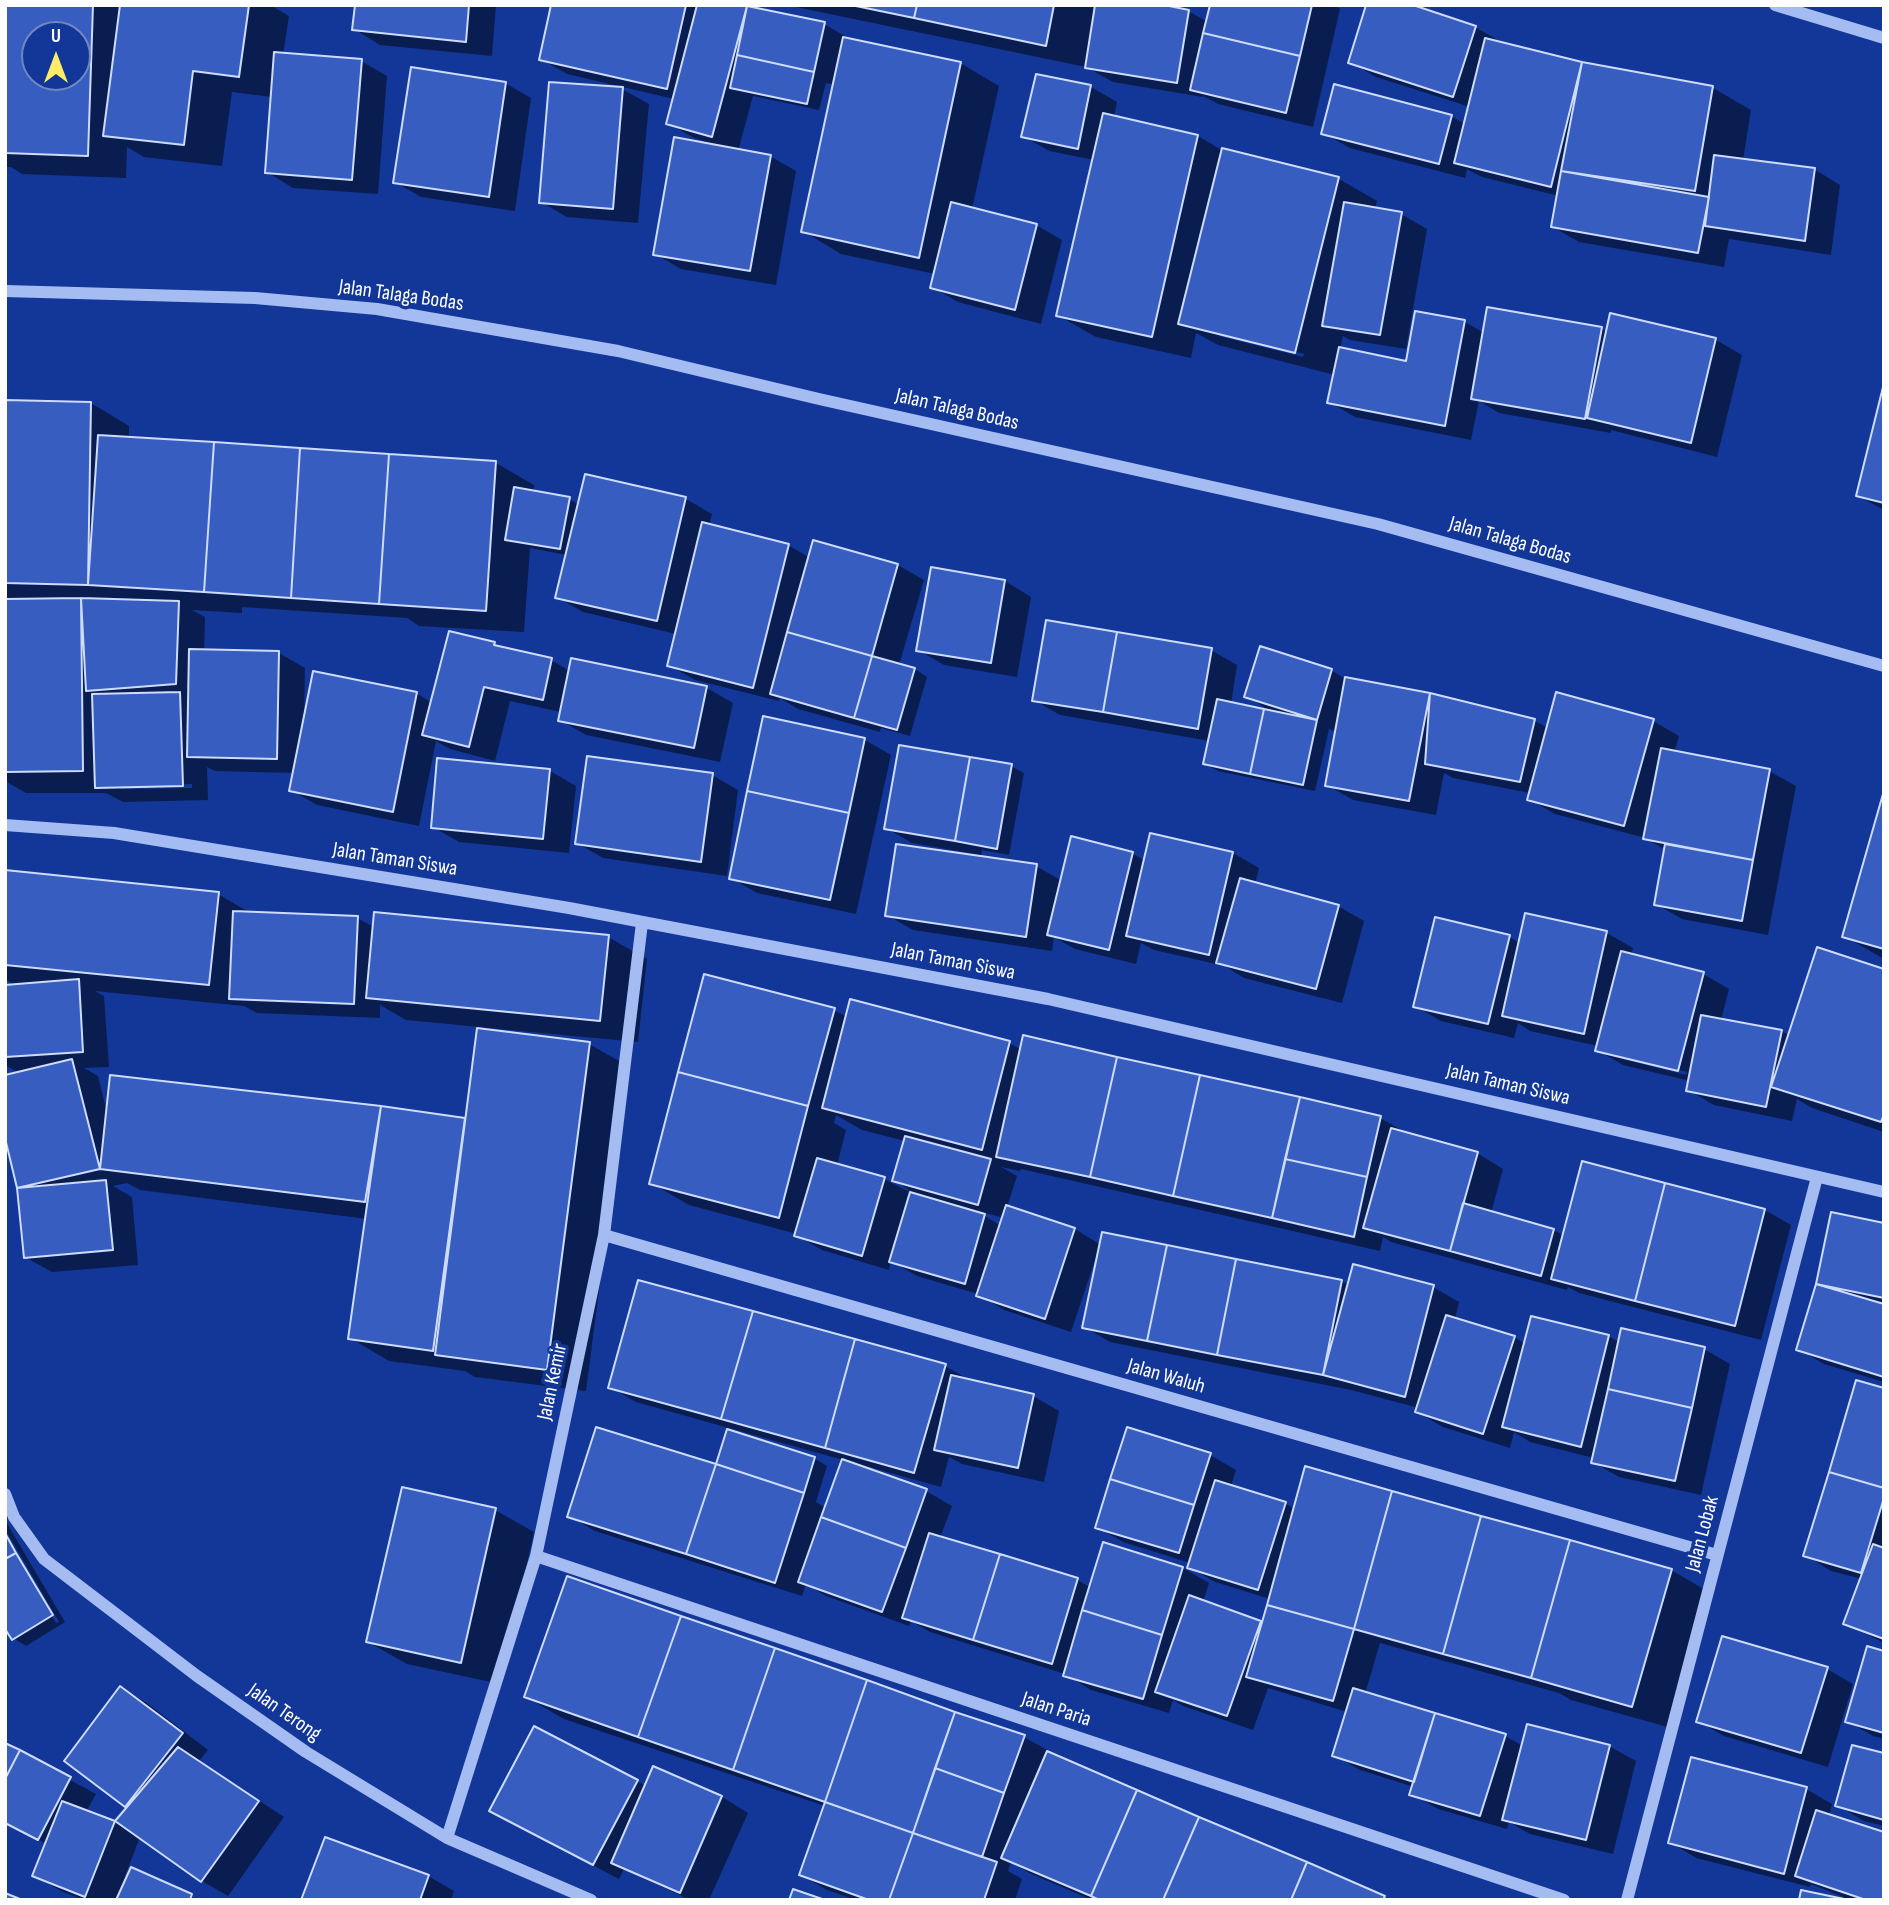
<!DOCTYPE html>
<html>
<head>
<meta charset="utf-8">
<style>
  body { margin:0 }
  #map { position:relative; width:1889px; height:1905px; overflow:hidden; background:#123799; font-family:"Sofia Sans Condensed",sans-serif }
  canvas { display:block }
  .frame { position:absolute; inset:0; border:7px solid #fff; pointer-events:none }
  .north { position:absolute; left:21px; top:21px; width:70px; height:70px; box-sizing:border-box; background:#123799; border:2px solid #7187c2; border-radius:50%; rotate:0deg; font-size:19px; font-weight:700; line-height:28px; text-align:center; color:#fff }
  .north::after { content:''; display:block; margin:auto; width:24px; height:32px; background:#ffec67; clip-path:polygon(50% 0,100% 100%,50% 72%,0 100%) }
</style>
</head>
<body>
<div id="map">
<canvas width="1889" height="1905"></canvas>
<div class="frame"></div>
<div class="north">U</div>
</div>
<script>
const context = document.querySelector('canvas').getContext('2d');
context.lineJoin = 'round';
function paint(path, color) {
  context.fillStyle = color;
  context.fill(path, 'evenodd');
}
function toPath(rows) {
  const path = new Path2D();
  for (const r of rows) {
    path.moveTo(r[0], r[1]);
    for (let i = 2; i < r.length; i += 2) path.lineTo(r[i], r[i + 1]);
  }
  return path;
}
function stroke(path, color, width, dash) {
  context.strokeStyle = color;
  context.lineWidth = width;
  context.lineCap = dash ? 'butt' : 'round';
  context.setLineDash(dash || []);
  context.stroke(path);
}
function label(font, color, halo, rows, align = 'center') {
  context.font = font + ' "Sofia Sans Condensed",sans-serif';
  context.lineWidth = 7;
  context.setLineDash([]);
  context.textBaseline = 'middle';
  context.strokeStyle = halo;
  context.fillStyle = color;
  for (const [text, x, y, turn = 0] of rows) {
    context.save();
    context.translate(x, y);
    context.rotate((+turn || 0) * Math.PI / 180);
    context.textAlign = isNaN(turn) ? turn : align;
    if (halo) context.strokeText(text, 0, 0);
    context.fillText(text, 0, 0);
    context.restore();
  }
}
paint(toPath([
  [5,5,270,5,289,16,283,55,361,61,387,76,378,194,293,188,267,172,272,97,232,92,222,166,144,157,127,147,126,178,22,174,11,167,5,167],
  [35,35,77,35,77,77,35,77],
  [357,5,496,5,492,56,380,45,354,29],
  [553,5,739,5,824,24,850,39,960,63,999,86,972,209,1036,225,1062,240,1041,324,958,302,932,287,935,274,841,254,803,231,834,85,826,83,819,110,753,96,738,151,770,156,796,171,776,285,681,269,655,254,710,143,694,138,668,123,674,99,567,74,541,59],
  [786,5,1154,5,1188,11,1208,22,1212,5,1333,5,1340,9,1313,127,1218,104,1203,96,1203,97,1113,82,1086,67],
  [1475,27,1501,42,1581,63,1713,88,1751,110,1743,160,1814,169,1840,185,1831,255,1729,239,1724,267,1579,242,1553,227,1559,196,1482,177,1467,169,1465,178,1350,148,1323,133,1451,116,1465,124,1470,107,1376,77,1350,62],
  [1037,76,1091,87,1117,102,1114,117,1198,136,1223,151,1339,179,1377,201,1375,209,1401,214,1427,229,1406,349,1350,340,1343,336,1340,349,1407,363,1417,313,1465,322,1484,333,1601,329,1608,332,1716,340,1742,355,1717,457,1611,430,1611,433,1499,413,1479,401,1471,440,1355,417,1329,402,1335,375,1218,345,1196,333,1191,358,1096,337,1057,315,1094,160,1049,151,1023,136],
  [1219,333,1304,354,1303,357,1219,336],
  [505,83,531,98,515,211,421,197,395,182],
  [622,89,649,104,638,223,567,217,541,202],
  [1884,390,1884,510,1858,496],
  [5,402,91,403,129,426,129,439,496,463,534,485,534,492,569,499,579,505,586,476,686,499,712,514,709,526,788,545,810,558,814,542,898,565,924,580,899,665,915,669,927,677,910,736,881,728,880,732,798,709,780,698,779,701,695,680,668,665,676,634,583,612,557,597,567,555,530,548,524,632,419,626,407,618,242,607,242,613,192,610,205,617,204,651,279,653,305,668,304,717,416,693,432,703,450,633,551,660,570,671,707,688,733,703,720,762,586,735,560,720,561,712,510,701,495,761,450,749,436,741,419,826,317,805,291,790,294,773,215,771,207,767,208,800,123,802,106,793,26,793,5,781],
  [192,784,192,788,121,789,121,786],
  [1005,581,1031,597,1017,677,944,665,918,650],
  [1211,650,1237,665,1231,704,1272,712,1246,696,1331,670,1347,680,1430,695,1535,721,1548,728,1653,721,1679,736,1674,753,1769,771,1796,786,1768,935,1682,919,1656,904,1666,850,1645,838,1555,814,1529,799,1530,793,1453,778,1444,773,1436,815,1353,800,1327,785,1337,732,1329,729,1315,791,1218,771,1205,764,1210,741,1060,715,1034,700],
  [865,740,891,755,856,914,757,893,731,878],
  [1011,766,1024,773,1009,855,982,850,981,858,1036,866,1062,881,1132,853,1145,861,1151,835,1233,853,1259,868,1255,884,1338,906,1364,921,1342,1003,1244,978,1225,966,1154,950,1141,943,1136,964,1075,949,1054,937,1052,951,913,930,887,915,969,856,969,853,912,843,886,828],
  [550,771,576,786,569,853,459,842,433,827],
  [712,775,738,790,727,876,603,858,577,843],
  [1884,797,1884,959,1844,936],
  [5,872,218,894,252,914,357,918,374,927,608,937,647,959,638,1042,488,1028,488,1031,589,1044,628,1066,586,1391,475,1377,465,1371,389,1361,350,1338,367,1219,140,1190,127,1183,113,1186,132,1197,138,1265,52,1272,25,1257,19,1188,19,1073,5,1065,5,986,16,986,5,979],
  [95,991,244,1006,257,1013,380,1018,380,1005,406,1020,479,1027,467,1120,112,1077,107,1113,98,1076,84,1068,109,1067,104,996],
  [1526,915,1607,933,1633,948,1631,955,1703,974,1729,989,1721,1020,1782,1031,1790,1036,1884,970,1884,1132,1812,1108,1797,1099,1792,1121,1714,1105,1688,1090,1690,1081,1623,1065,1597,1050,1598,1046,1530,1031,1518,1023,1514,1038,1441,1021,1415,1006,1509,937,1520,943],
  [1623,1056,1687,1072,1686,1075,1623,1059],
  [834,1010,847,1017,1009,1043,1022,1050,1380,1118,1407,1133,1477,1153,1503,1169,1491,1213,1554,1230,1564,1236,1583,1163,1765,1210,1791,1225,1761,1340,1579,1293,1568,1287,1567,1290,1391,1242,1383,1237,1380,1251,1021,1169,1020,1171,1001,1167,1017,1176,1007,1207,1075,1229,1101,1245,1342,1281,1349,1285,1433,1287,1459,1302,1455,1319,1514,1337,1525,1344,1609,1336,1620,1343,1704,1349,1730,1364,1701,1495,1619,1477,1593,1462,1594,1458,1530,1442,1514,1432,1510,1448,1443,1427,1417,1412,1419,1408,1351,1390,1110,1342,1084,1327,1098,1261,1095,1260,1071,1332,1004,1310,978,1294,917,1276,891,1261,889,1270,822,1250,796,1235,797,1234,689,1205,651,1183],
  [836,1115,862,1130,905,1141,894,1180,918,1196,884,1179,837,1165,846,1130,834,1123],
  [981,1212,1004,1218,1001,1226,980,1213],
  [1884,1225,1884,1382,1824,1364,1798,1349,1818,1284],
  [945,1366,971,1381,1033,1396,1059,1411,1044,1482,962,1464,949,1457,941,1487,862,1465,861,1467,926,1491,952,1506,940,1538,1078,1580,1091,1588,1183,1568,1209,1583,1203,1602,1263,1624,1270,1599,1215,1582,1189,1567,1190,1563,1123,1542,1097,1527,1210,1455,1236,1470,1231,1486,1286,1504,1295,1509,1671,1570,1709,1592,1671,1728,1571,1700,1559,1693,1380,1643,1365,1694,1505,1736,1523,1746,1609,1746,1636,1761,1613,1854,1530,1834,1509,1822,1507,1829,1438,1809,1412,1794,1414,1787,1360,1770,1334,1755,1347,1712,1268,1688,1253,1730,1183,1706,1173,1700,1169,1713,1091,1690,1065,1674,930,1632,911,1621,909,1626,826,1596,806,1584,802,1596,595,1531,569,1516,724,1469,814,1458,827,1466,816,1502,826,1508,843,1460,636,1402,610,1387],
  [1884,1390,1884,1643,1845,1623,1862,1579,1831,1571,1805,1555],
  [495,1510,534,1532,500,1684,407,1664,368,1642],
  [5,1520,65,1622,26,1646,13,1638,5,1536,56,1623,59,1622,5,1529],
  [568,1578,1024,1737,1051,1752,1050,1754,1391,1900,1092,1900,1029,1873,1011,1862,1008,1871,1022,1879,1015,1900,856,1900,827,1890,801,1875,825,1806,564,1719,526,1697],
  [1884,1653,1884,1739,1873,1736,1847,1721],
  [1827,1669,1853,1684,1828,1767,1724,1736,1698,1721],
  [121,1688,147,1703,208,1750,199,1761,284,1817,228,1896,202,1881,140,1837,125,1876,128,1877,132,1869,198,1900,84,1900,61,1891,35,1876,47,1844,15,1828,5,1745,96,1794,86,1812,115,1824,129,1807,66,1761],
  [535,1728,646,1786,654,1768,722,1797,748,1813,709,1900,690,1900,624,1869,619,1879,517,1825],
  [1884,1755,1884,1826,1864,1821,1837,1805],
  [1806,1789,1832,1804,1829,1816,1884,1900,1801,1900,1842,1900,1843,1897,1811,1884,1810,1887,1696,1858,1670,1842],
  [428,1876,454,1891,451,1900,303,1900]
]), '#0007');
const building = toPath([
  [5,5,93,5,88,156,5,153,5,5],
  [35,35,77,35,77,77,35,77,35,35],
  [120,5,249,5,239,77,193,71,184,145,103,136,120,5],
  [355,5,469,5,466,42,352,30,355,5],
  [551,5,686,5,667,89,539,60,551,5],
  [697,5,747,6,712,137,666,124,697,5],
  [851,5,917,5,914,18,851,5],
  [917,5,1054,5,1046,46,914,18,917,5],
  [1095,5,1164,5,1189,10,1177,83,1085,68,1095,5],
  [1210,5,1312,5,1300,56,1203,33,1210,5],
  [1366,5,1413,5,1476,26,1453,97,1348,63,1366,5],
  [747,6,825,22,814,72,737,55,747,6],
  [1203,33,1300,56,1286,113,1190,90,1203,33],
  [843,37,961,62,919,258,801,232,843,37],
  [1485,38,1582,62,1551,187,1454,163,1485,38],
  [274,52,362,59,352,180,265,173,274,52],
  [737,55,814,72,807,104,730,88,737,55],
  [1582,62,1713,86,1695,191,1561,171,1582,62],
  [411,67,506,82,489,197,393,183,411,67],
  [1036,74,1091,85,1078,149,1021,137,1036,74],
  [549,82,623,87,613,209,539,203,549,82],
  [1334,84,1452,115,1439,164,1321,134,1334,84],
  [1103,113,1198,135,1152,337,1056,316,1103,113],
  [674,137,771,155,750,271,653,255,674,137],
  [1222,148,1339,177,1295,353,1178,324,1222,148],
  [1714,155,1815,168,1805,241,1705,226,1714,155],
  [1561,171,1709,197,1698,253,1551,227,1561,171],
  [951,202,1037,224,1015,310,930,288,951,202],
  [1344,202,1402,212,1380,335,1322,326,1344,202],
  [1487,307,1602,327,1585,419,1471,399,1487,307],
  [1415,311,1465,320,1445,426,1327,403,1339,347,1406,361,1415,311],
  [1610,313,1716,338,1691,443,1587,418,1610,313],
  [1884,383,1884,503,1856,496,1884,383],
  [5,400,91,402,88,585,5,583,5,400],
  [98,435,214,442,204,592,88,585,98,435],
  [214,442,300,448,291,598,204,592,214,442],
  [300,448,389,454,379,604,291,598,300,448],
  [389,454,496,461,486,611,379,604,389,454],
  [585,474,686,497,657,621,555,598,585,474],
  [514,487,570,497,560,549,505,540,514,487],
  [702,522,789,544,753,688,667,666,702,522],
  [813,540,898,564,872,656,787,632,813,540],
  [931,567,1005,580,991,663,916,651,931,567],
  [81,598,179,601,176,684,86,691,81,598],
  [81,598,83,771,5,772,5,599,81,598],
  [1046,620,1117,632,1103,712,1032,701,1046,620],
  [449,631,495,642,494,645,552,658,543,700,484,687,469,747,422,735,449,631],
  [787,632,872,656,854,718,770,694,787,632],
  [1117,632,1212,648,1198,729,1103,712,1117,632],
  [1260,646,1332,669,1317,720,1244,697,1260,646],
  [189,649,279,651,277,759,187,757,189,649],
  [872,656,915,668,897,730,854,718,872,656],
  [571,658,707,686,694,748,558,721,571,658],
  [313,671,417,692,393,812,289,791,313,671],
  [1345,677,1430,693,1409,801,1325,786,1345,677],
  [180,692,183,786,95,788,92,694,180,692],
  [1556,692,1654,719,1624,826,1527,800,1556,692],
  [1430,693,1535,719,1520,782,1425,764,1430,693],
  [1217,699,1264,709,1250,774,1203,764,1217,699],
  [1264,709,1317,720,1303,785,1250,774,1264,709],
  [763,716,865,738,849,813,747,791,763,716],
  [899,745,970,757,955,841,884,829,899,745],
  [1661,748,1770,769,1753,860,1643,839,1661,748],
  [587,756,713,773,701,862,575,844,587,756],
  [970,757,1012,764,997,849,955,841,970,757],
  [437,758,550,769,543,839,431,828,437,758],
  [747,791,849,813,830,900,729,879,747,791],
  [1883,794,1884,794,1884,949,1842,937,1883,794],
  [1150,833,1233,852,1209,955,1126,936,1150,833],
  [1071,836,1133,852,1109,950,1047,935,1071,836],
  [896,844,1037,864,1026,937,885,916,896,844],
  [1665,844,1753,860,1742,921,1654,905,1665,844],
  [5,870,219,892,209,985,5,965,5,870],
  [1240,878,1339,905,1316,989,1216,963,1240,878],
  [233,911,358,916,354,1004,229,999,233,911],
  [374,912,609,935,600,1021,366,998,374,912],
  [1525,913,1607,931,1584,1034,1502,1016,1525,913],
  [1435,917,1510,935,1488,1024,1413,1007,1435,917],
  [1817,947,1884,969,1884,1114,1881,1122,1771,1087,1817,947],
  [1621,951,1704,972,1678,1071,1595,1051,1621,951],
  [704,974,835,1008,808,1106,678,1072,704,974],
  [79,979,83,1052,5,1057,5,985,79,979],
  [850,999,1010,1041,982,1150,822,1108,850,999],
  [1701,1015,1782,1030,1766,1107,1686,1091,1701,1015],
  [477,1028,590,1042,547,1370,435,1355,477,1028],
  [1023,1035,1117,1057,1090,1177,996,1157,1023,1035],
  [1117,1057,1200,1075,1173,1196,1090,1177,1117,1057],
  [72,1059,100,1169,17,1188,5,1138,5,1075,72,1059],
  [678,1072,808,1106,779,1218,649,1184,678,1072],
  [110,1075,381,1106,365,1202,100,1169,110,1075],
  [1200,1075,1300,1097,1272,1218,1173,1196,1200,1075],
  [1300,1097,1381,1116,1367,1177,1285,1159,1300,1097],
  [381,1106,465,1118,433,1351,348,1339,381,1106],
  [1391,1128,1478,1152,1450,1251,1363,1228,1391,1128],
  [905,1136,991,1159,978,1205,892,1181,905,1136],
  [817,1158,885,1177,862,1256,794,1236,817,1158],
  [1285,1159,1367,1177,1354,1237,1272,1218,1285,1159],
  [1582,1161,1665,1183,1635,1301,1551,1279,1582,1161],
  [106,1180,113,1250,24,1258,17,1188,106,1180],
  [1665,1183,1765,1209,1735,1326,1635,1301,1665,1183],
  [910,1192,985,1214,965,1284,889,1262,910,1192],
  [1463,1203,1554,1229,1541,1276,1450,1251,1463,1203],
  [1006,1205,1075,1228,1045,1319,976,1296,1006,1205],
  [1831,1212,1884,1223,1884,1298,1816,1284,1831,1212],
  [1102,1232,1167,1245,1147,1341,1082,1328,1102,1232],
  [1167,1245,1236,1259,1217,1355,1147,1341,1167,1245],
  [1236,1259,1342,1280,1323,1375,1217,1355,1236,1259],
  [1353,1264,1434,1285,1405,1397,1323,1375,1353,1264],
  [638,1280,753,1311,721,1419,608,1388,638,1280],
  [1816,1284,1884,1304,1884,1377,1796,1350,1816,1284],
  [753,1311,855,1339,825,1448,721,1419,753,1311],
  [1446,1315,1515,1336,1483,1434,1415,1412,1446,1315],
  [1531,1316,1609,1335,1581,1447,1502,1427,1531,1316],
  [1621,1328,1705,1347,1692,1408,1608,1389,1621,1328],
  [855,1339,946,1364,914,1473,825,1448,855,1339],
  [951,1375,1034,1394,1018,1468,934,1450,951,1375],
  [1856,1380,1884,1388,1884,1488,1829,1472,1856,1380],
  [1608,1389,1692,1408,1675,1481,1591,1463,1608,1389],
  [596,1427,716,1464,686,1554,567,1517,596,1427],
  [1127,1427,1211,1453,1194,1505,1110,1479,1127,1427],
  [727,1429,815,1457,804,1493,716,1464,727,1429],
  [842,1459,927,1489,906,1548,821,1517,842,1459],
  [716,1464,804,1493,775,1583,686,1554,716,1464],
  [1305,1466,1392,1491,1354,1629,1267,1605,1305,1466],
  [1829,1472,1884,1488,1884,1498,1861,1573,1803,1556,1829,1472],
  [1110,1479,1194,1505,1179,1553,1095,1528,1110,1479],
  [1215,1480,1286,1502,1258,1590,1187,1568,1215,1480],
  [402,1487,496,1508,461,1663,366,1642,402,1487],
  [1392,1491,1481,1516,1443,1654,1354,1629,1392,1491],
  [1481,1516,1570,1540,1531,1678,1443,1654,1481,1516],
  [821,1517,906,1548,882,1612,798,1582,821,1517],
  [5,1533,16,1553,5,1559,5,1533],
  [929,1533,1000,1554,973,1640,902,1618,929,1533],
  [1570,1540,1672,1569,1632,1707,1531,1678,1570,1540],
  [1103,1542,1183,1567,1162,1635,1082,1610,1103,1542],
  [1873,1544,1884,1548,1884,1639,1843,1624,1873,1544],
  [16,1553,53,1615,12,1640,5,1629,5,1559,16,1553],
  [1000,1554,1078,1578,1052,1664,973,1640,1000,1554],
  [567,1576,681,1616,638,1737,524,1697,567,1576],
  [1189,1595,1261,1621,1227,1716,1155,1692,1189,1595],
  [1267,1605,1354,1629,1333,1701,1246,1677,1267,1605],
  [1082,1610,1162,1635,1143,1699,1063,1676,1082,1610],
  [681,1616,775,1648,733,1770,638,1737,681,1616],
  [1722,1636,1828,1667,1801,1753,1696,1722,1722,1636],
  [1867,1646,1884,1651,1884,1733,1845,1722,1867,1646],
  [775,1648,867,1680,825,1802,733,1770,775,1648],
  [867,1680,955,1712,913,1833,825,1802,867,1680],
  [120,1686,183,1733,125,1807,64,1761,120,1686],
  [1353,1688,1435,1713,1414,1782,1332,1756,1353,1688],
  [955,1712,1025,1735,1004,1793,935,1768,955,1712],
  [1435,1713,1506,1734,1480,1816,1409,1795,1435,1713],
  [1527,1724,1610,1745,1586,1840,1502,1820,1527,1724],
  [534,1726,638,1780,593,1865,489,1811,534,1726],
  [5,1743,20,1750,5,1779,5,1743],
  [1852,1745,1884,1753,1884,1820,1835,1806,1852,1745],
  [178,1747,259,1801,201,1882,115,1821,178,1747],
  [20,1750,71,1777,38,1840,5,1823,5,1779,20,1750],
  [1047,1751,1137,1790,1091,1896,1001,1858,1047,1751],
  [1691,1757,1807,1787,1784,1874,1668,1843,1691,1757],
  [653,1766,722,1796,680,1893,611,1863,653,1766],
  [935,1768,1004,1793,982,1857,913,1833,935,1768],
  [1137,1790,1199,1817,1163,1900,1099,1900,1091,1896,1137,1790],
  [62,1801,115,1821,85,1897,32,1876,62,1801],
  [825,1802,913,1833,889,1900,869,1900,799,1875,825,1802],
  [1816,1810,1884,1832,1884,1900,1866,1900,1795,1876,1816,1810],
  [1199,1817,1307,1862,1291,1900,1163,1900,1199,1817],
  [913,1833,997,1862,984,1900,889,1900,913,1833],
  [325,1837,429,1875,420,1900,301,1900,325,1837],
  [1307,1862,1385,1896,1383,1900,1291,1900,1307,1862],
  [131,1867,192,1894,190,1900,116,1900,131,1867],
  [793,1889,825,1900,789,1900,793,1889],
  [1801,1890,1849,1900,1799,1900,1801,1890],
  [5,1893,20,1899,20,1900,5,1900,5,1893]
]);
paint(building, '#365dbf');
stroke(building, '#cddbfd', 2);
stroke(toPath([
  [1775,5,1884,38],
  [5,291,255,298,377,309,618,351,819,399,1378,524,1884,666],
  [5,825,114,833,569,908,1048,999,1884,1192],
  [604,1235,1717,1555],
  [5,1494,14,1517,44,1559,197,1676,306,1752,447,1838,591,1900],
  [536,1556,1564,1900],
  [447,1838,536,1556,604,1235,642,923],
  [1627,1900,1817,1177]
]), '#a5bcf3', 12);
label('21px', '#fff', '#123799', [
  ["Jalan Talaga Bodas",401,296,8],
  ["Jalan Talaga Bodas",957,410,13],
  ["Jalan Talaga Bodas",1510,541,16],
  ["Jalan Taman Siswa",395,860,9],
  ["Jalan Taman Siswa",953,962,11],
  ["Jalan Taman Siswa",1508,1085,13],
  ["Jalan Waluh",1166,1377,16],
  ["Jalan Kemir",553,1382,-78],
  ["Jalan Lobak",1703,1534,-75],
  ["Jalan Paria",1056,1710,18],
  ["Jalan Terong",284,1713,35]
]);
</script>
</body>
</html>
